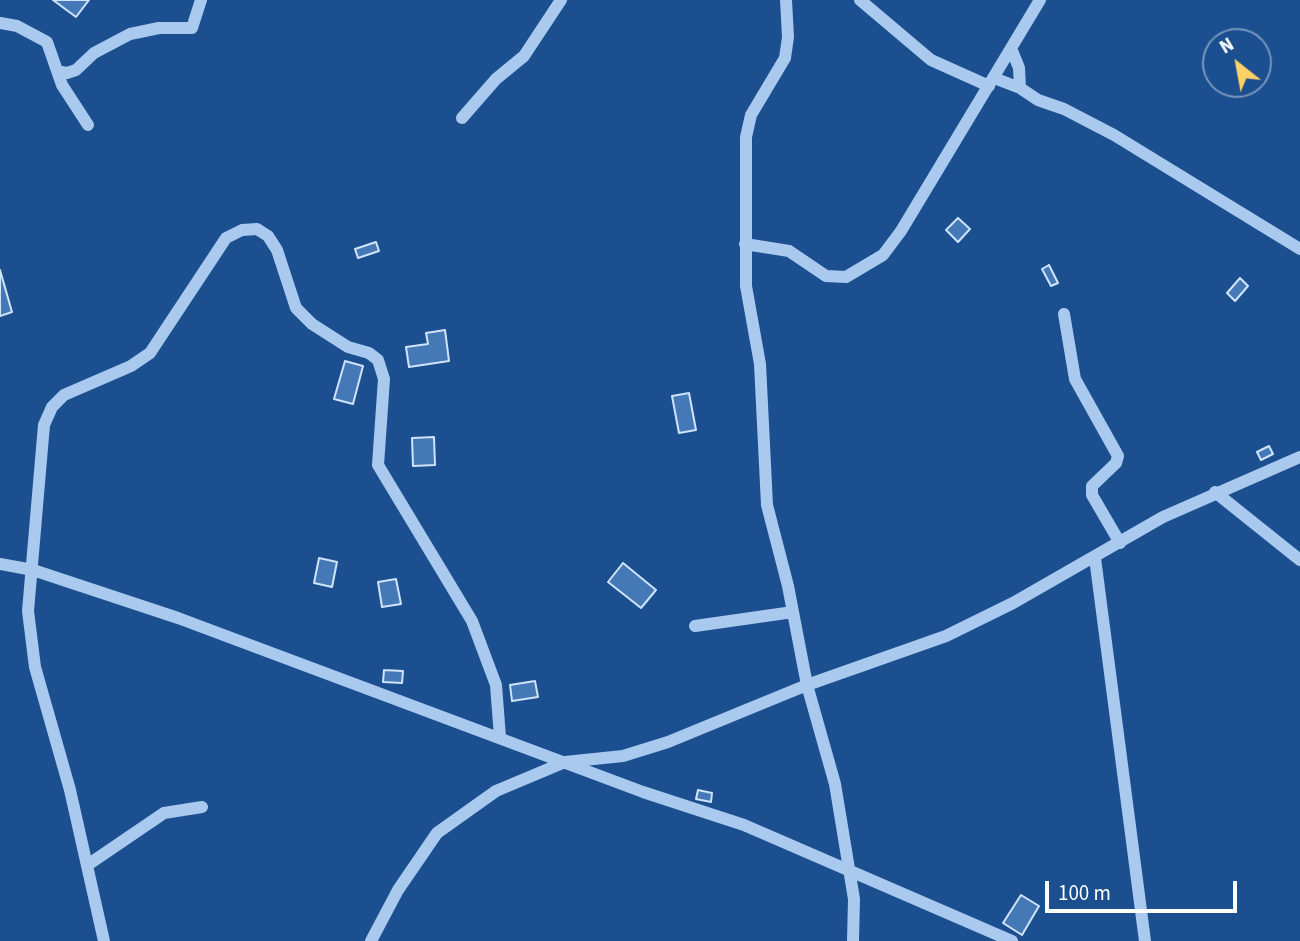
<!DOCTYPE html>
<html>
<head>
<meta charset="utf-8">
<style>
  body { margin:0 }
  #map { position:relative; width:1300px; height:941px; overflow:hidden; background:#1b4f8f; font-family:"Source Sans 3",sans-serif }
  canvas { display:block }
  .north { position:absolute; left:1202px; top:28px; width:70px; height:70px; box-sizing:border-box; background:#1b4f8f; border:2px solid #7695bc; border-radius:50%; rotate:329deg; font-size:19px; font-weight:700; line-height:28px; text-align:center; color:#fff }
  .north::after { content:''; display:block; margin:auto; width:24px; height:32px; background:#ffd166; clip-path:polygon(50% 0,100% 100%,50% 72%,0 100%) }
  .scale { position:absolute; left:1045px; top:881px; width:192px; height:32px; box-sizing:border-box; border:4px solid #fff; border-top:0; padding-left:9px; font-size:21px; line-height:24px; white-space:nowrap; color:#fff; -webkit-text-stroke:5px #1b4f8f; paint-order:stroke }
</style>
</head>
<body>
<div id="map">
<canvas width="1300" height="941"></canvas>
<div class="north">N</div>
<div class="scale">100 m</div>
</div>
<script>
const context = document.querySelector('canvas').getContext('2d');
context.lineJoin = 'round';
function paint(path, color) {
  context.fillStyle = color;
  context.fill(path, 'evenodd');
}
function toPath(rows) {
  const path = new Path2D();
  for (const r of rows) {
    path.moveTo(r[0], r[1]);
    for (let i = 2; i < r.length; i += 2) path.lineTo(r[i], r[i + 1]);
  }
  return path;
}
function stroke(path, color, width, dash) {
  context.strokeStyle = color;
  context.lineWidth = width;
  context.lineCap = dash ? 'butt' : 'round';
  context.setLineDash(dash || []);
  context.stroke(path);
}
const building = toPath([
  [53,0,89,0,76,17,53,0],
  [958,218,970,229,958,242,946,230,958,218],
  [376,242,379,251,358,258,355,249,376,242],
  [1049,265,1058,283,1051,286,1042,269,1049,265],
  [0,270,12,312,0,316,0,270],
  [1240,278,1248,286,1235,301,1227,293,1240,278],
  [445,330,449,361,409,367,406,347,428,344,426,333,445,330],
  [345,361,363,366,353,404,334,399,345,361],
  [689,393,696,430,679,433,672,396,689,393],
  [434,437,435,465,413,466,412,438,434,437],
  [1269,446,1273,454,1261,460,1257,452,1269,446],
  [319,558,337,562,332,587,314,583,319,558],
  [623,563,656,590,641,608,608,582,623,563],
  [396,579,401,604,382,607,378,582,396,579],
  [384,670,403,671,402,683,383,682,384,670],
  [535,681,538,697,512,701,510,685,535,681],
  [698,790,712,793,711,802,696,799,698,790],
  [1021,895,1039,906,1022,935,1003,923,1021,895]
]);
paint(building, '#4478b7');
stroke(building, '#cfe3fa', 2);
stroke(toPath([
  [786,0,788,37,785,58,751,115,746,137,746,286,760,364,767,505,788,586,807,685,835,784,854,899,853,941],
  [860,0,931,60,989,86],
  [0,23,17,26,47,42,62,85,88,125],
  [1011,48,1019,68,1020,88],
  [58,71,67,73,76,70,94,53,130,34,159,28,192,28,201,0],
  [994,78,1020,88,1038,100,1064,109,1114,135,1300,249],
  [462,118,496,79,524,56,561,0],
  [745,244,789,251,826,276,846,277,883,255,901,231,1040,0],
  [1064,314,1075,379,1118,456,1116,463,1092,486,1092,495,1120,543],
  [1215,492,1300,560],
  [1095,558,1145,941],
  [0,564,33,570,178,618,643,792,744,825,1012,941],
  [695,626,793,612],
  [89,864,164,813,202,807],
  [104,941,70,790,35,667,28,611,44,425,52,407,64,395,131,366,150,353,226,238,242,230,257,229,268,236,277,250,296,308,312,324,348,347,369,353,378,360,384,379,378,465,472,621,496,685,500,737],
  [371,941,398,890,437,833,496,791,565,762,623,756,668,742,807,685,946,636,1013,603,1163,517,1300,457]
]), '#a9c9ee', 12);
</script>
</body>
</html>
